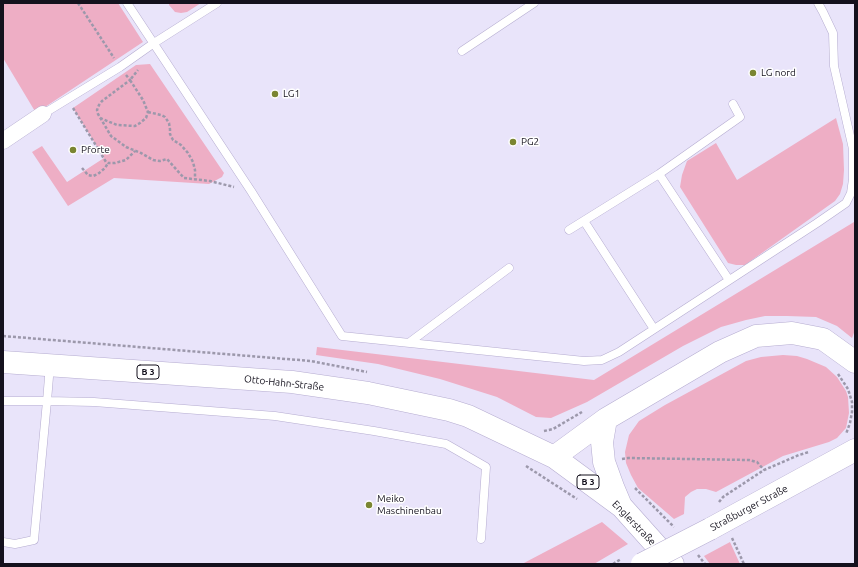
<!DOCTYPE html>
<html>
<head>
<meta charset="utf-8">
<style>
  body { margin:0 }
  #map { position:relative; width:858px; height:567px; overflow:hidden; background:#e9e4fa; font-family:Ubuntu,sans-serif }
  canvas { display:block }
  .frame { position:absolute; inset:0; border:4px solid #14111d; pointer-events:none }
</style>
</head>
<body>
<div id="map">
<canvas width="858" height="567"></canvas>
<div class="frame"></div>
</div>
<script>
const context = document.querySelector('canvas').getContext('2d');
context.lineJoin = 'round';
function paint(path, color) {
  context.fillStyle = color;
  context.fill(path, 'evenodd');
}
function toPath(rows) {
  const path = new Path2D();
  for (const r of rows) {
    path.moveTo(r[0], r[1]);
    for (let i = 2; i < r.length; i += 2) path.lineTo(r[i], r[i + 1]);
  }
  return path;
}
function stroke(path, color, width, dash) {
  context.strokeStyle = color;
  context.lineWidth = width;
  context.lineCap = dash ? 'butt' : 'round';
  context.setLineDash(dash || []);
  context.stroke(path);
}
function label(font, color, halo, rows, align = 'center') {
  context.font = font + ' Ubuntu,sans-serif';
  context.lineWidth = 3;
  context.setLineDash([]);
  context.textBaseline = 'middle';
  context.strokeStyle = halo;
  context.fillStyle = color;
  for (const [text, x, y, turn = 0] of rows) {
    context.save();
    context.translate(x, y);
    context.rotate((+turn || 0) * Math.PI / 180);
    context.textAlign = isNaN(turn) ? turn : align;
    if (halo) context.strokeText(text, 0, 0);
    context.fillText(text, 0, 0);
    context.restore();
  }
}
paint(toPath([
  [3,3,118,3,143,42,36,113,3,58],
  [169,3,201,3,187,12,181,13,175,12,169,5],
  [150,64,224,173,222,177,209,184,114,178,68,206,32,152,42,146,67,182,104,158,73,108,136,65],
  [836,118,843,144,844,170,843,184,840,194,835,201,745,265,736,265,728,263,680,187,682,175,687,161,716,143,737,180],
  [855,220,855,330,852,338,837,326,816,317,787,316,765,316,746,320,721,327,683,346,587,402,551,418,536,417,497,397,440,379,378,364,316,355,317,347,594,380,854,222],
  [783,355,797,356,807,359,826,367,837,377,846,391,848,397,849,413,846,428,837,438,829,442,783,456,716,492,706,489,697,489,691,492,685,497,684,514,674,519,638,488,631,475,626,463,625,452,629,435,639,421,665,405,746,361,761,357],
  [602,522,628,544,594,564,522,564],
  [730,542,740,564,710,564,704,556]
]), '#eeaec5');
const service = toPath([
  [127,3,251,191,342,336,584,361,602,360,619,352,817,223,846,203,851,193,853,179,853,149,834,66,833,33,823,12,818,3],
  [462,51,534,3],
  [43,114,120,67,154,43,217,3],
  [659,174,729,280],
  [584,221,654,329],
  [569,230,659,174,740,117,733,104],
  [410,342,509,268],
  [3,401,47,401,49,377,49,366],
  [3,542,15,544,34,540,47,401,94,402,275,416,374,431,446,444,486,467,481,539]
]);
const minor = toPath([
  [3,141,43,114]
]);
const secondary = toPath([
  [710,529,855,450]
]);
const primary = toPath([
  [3,362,292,382,368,393,449,410,468,416,554,457,622,507,673,564],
  [606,419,602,442,604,462,613,487,621,506],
  [554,457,606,419,720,352,756,336,792,333,823,339,855,362]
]);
stroke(service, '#b5acd0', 9);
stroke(minor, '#b5acd0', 17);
stroke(secondary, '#b5acd0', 23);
stroke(primary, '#b5acd0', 23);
stroke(toPath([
  [78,3,114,58],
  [126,75,130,80,102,101,99,105,97,110,98,114,111,136,126,147,141,153,153,160,160,161,167,159,184,178,210,181,234,187],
  [73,108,106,162,108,163,115,163,126,160,135,151],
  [148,112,161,115,165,117,169,123,170,129,170,134,173,140,181,145,188,153,193,162,195,170,195,179],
  [100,118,117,125,135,126,140,123,146,118,148,112,143,100,130,80,138,70],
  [82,168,88,175,93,176,98,174,105,168,108,163],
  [3,336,311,361,367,372],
  [838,374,848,389,852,402,852,412,850,423,846,434],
  [544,431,553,429,582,412],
  [622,459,628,458,749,460,757,462,764,470],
  [526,466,577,499],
  [635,488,674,527],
  [719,502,723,497,764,470,799,455,809,452],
  [732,538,744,564],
  [698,555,705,564],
  [613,564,621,559]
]), '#9c98ab', 2.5, [3, 2]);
stroke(service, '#fff', 8);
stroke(minor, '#fff', 16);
stroke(secondary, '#fff', 22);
stroke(primary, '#fff', 22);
const secondaryBridge = toPath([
  [642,564,710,529]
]);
stroke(secondaryBridge, '#b5acd0', 23, []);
stroke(secondaryBridge, '#fff', 22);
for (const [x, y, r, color] of [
  [753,73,4,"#7a8531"],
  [275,94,4,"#7a8531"],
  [513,142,4,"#7a8531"],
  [73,150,4,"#7a8531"],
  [369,505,4,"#7a8531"]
]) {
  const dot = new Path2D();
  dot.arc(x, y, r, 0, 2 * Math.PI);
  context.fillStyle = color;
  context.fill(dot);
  stroke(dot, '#fff', 1.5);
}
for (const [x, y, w] of [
  [148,372,22],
  [588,482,22]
]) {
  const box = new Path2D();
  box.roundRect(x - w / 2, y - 7, w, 14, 3);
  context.fillStyle = '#fff';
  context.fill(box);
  stroke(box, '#14111d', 1);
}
label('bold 9px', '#14111d', null, [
  ["B 3",148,372],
  ["B 3",588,482]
]);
label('10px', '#14111d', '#fff', [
  ["LG nord",761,73],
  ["LG1",283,94],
  ["PG2",521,142],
  ["Pforte",81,150],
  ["Meiko",377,499],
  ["Maschinenbau",377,511]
], 'left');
label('10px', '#14111d', '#fff', [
  ["Otto-Hahn-Straße",284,383,6],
  ["Straßburger Straße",749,508,-28],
  ["Englerstraße",634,523,46]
]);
</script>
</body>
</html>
